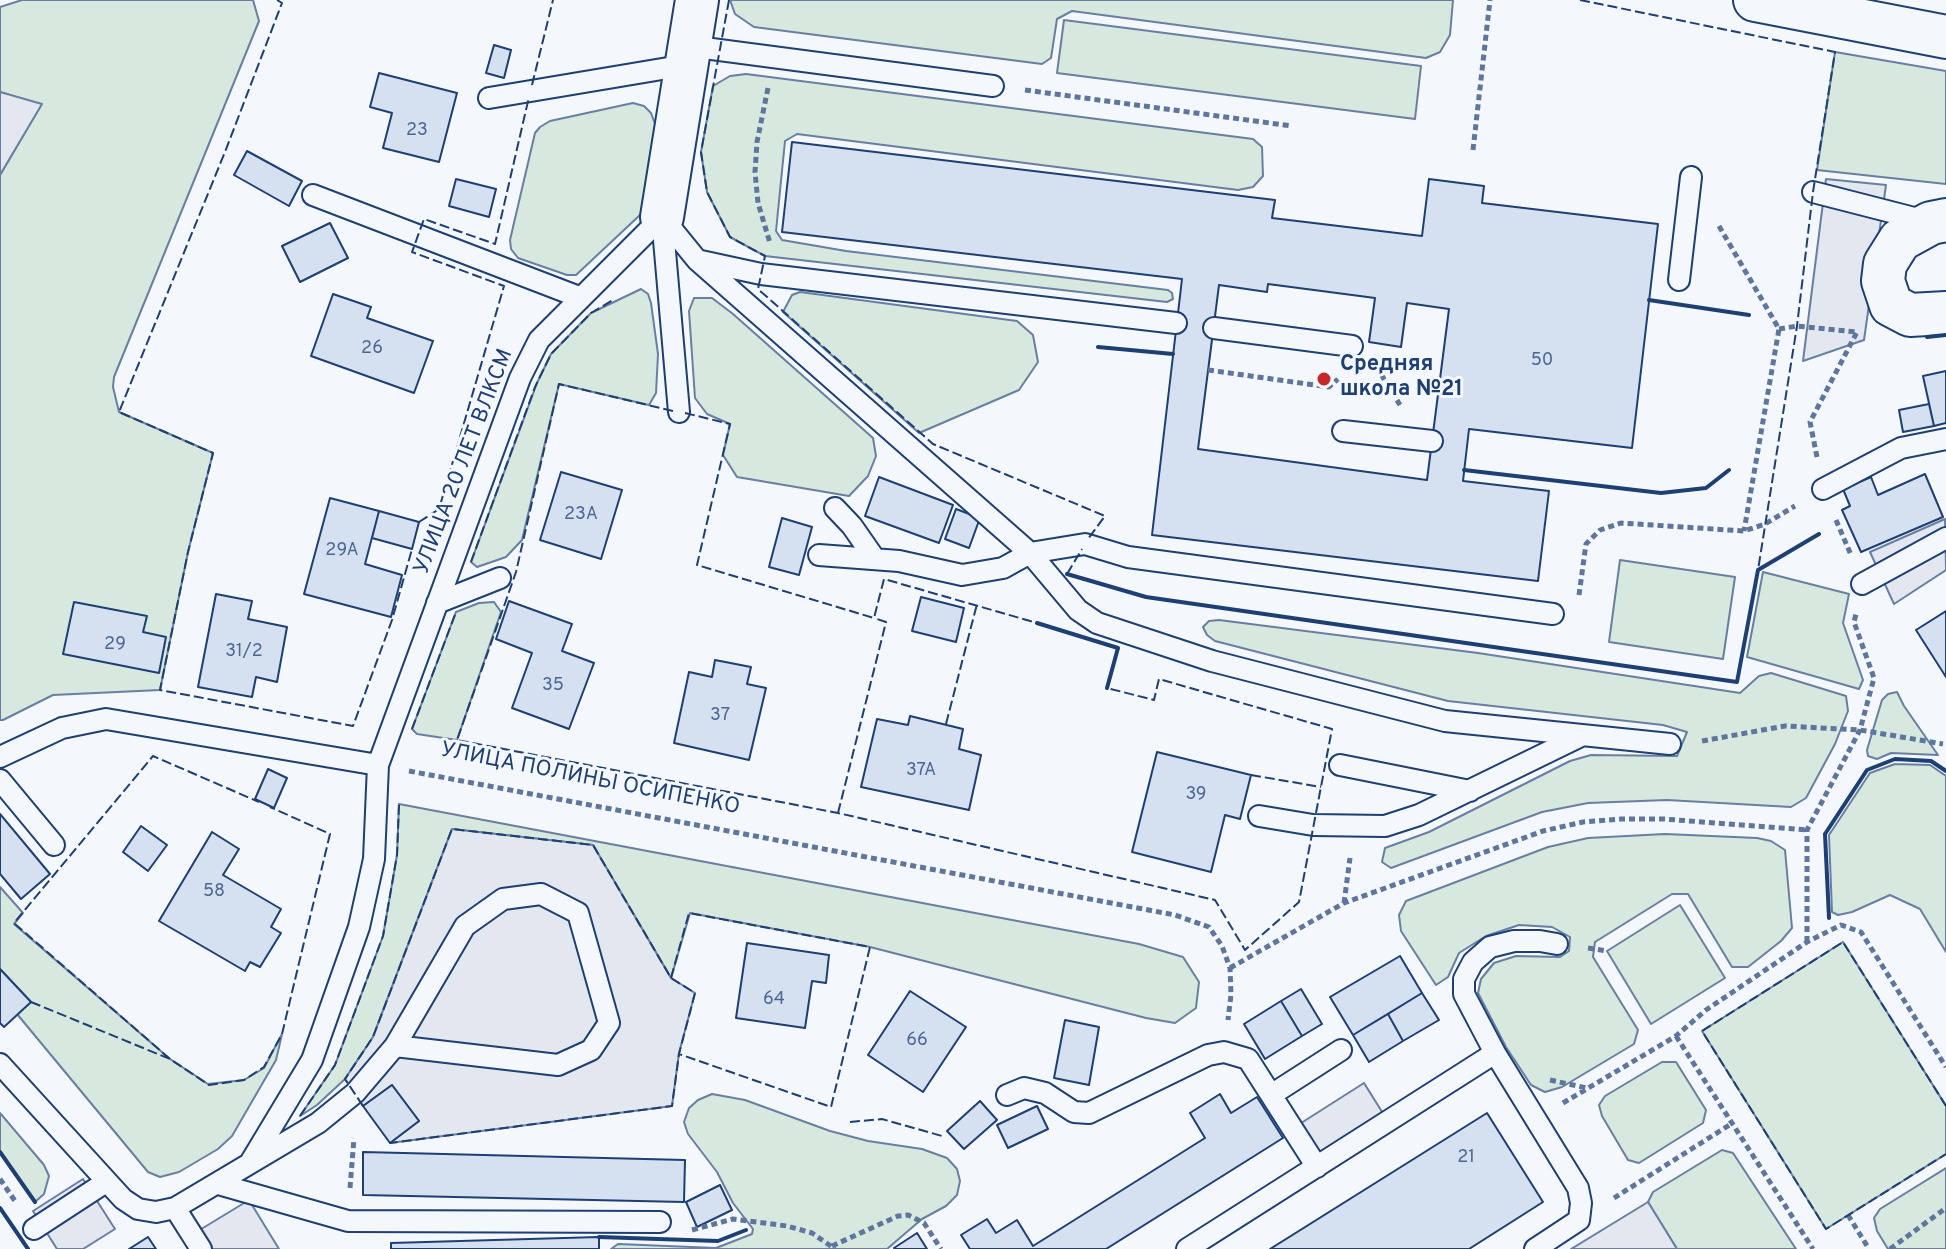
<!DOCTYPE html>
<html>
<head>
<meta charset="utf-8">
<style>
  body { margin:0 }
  canvas { display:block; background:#f4f7fb }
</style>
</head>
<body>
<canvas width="1946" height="1249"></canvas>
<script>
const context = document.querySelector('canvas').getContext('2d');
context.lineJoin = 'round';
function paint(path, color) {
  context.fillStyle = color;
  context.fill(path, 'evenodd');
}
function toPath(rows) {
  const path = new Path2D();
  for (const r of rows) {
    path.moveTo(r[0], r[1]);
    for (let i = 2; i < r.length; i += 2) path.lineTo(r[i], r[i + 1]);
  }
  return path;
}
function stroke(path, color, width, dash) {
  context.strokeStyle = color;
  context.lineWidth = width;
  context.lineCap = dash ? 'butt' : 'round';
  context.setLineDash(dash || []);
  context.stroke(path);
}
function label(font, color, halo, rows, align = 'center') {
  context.font = font + ' Overpass,sans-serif';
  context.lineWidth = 6;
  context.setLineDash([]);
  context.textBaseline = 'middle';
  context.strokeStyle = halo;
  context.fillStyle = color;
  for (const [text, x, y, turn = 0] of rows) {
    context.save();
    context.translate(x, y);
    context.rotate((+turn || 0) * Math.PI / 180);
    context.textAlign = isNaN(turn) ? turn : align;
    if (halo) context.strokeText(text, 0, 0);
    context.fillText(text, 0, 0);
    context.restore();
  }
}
const green = toPath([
  [22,0,253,0,259,21,114,377,113,387,119,412,213,453,188,552,160,690,53,695,3,720,0,720,0,175,41,105,0,92,0,7,22,0],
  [730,0,1453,0,1450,35,1440,52,1426,58,1072,11,1057,19,1051,58,1042,64,754,27,735,14,730,0],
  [1064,20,1421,66,1415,119,1057,73,1064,20],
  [1835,52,1946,71,1946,184,1817,170,1835,52],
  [746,74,1253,139,1262,147,1263,176,1253,187,1238,190,797,134,785,141,776,231,782,240,846,251,1168,290,1172,293,1173,299,1167,302,765,256,730,237,707,192,701,152,713,86,730,76,746,74],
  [633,103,644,106,651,113,657,129,647,207,640,215,576,275,567,275,518,258,511,249,510,240,535,133,540,127,550,121,633,103],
  [641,289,648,294,651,303,658,354,656,393,649,405,559,384,522,540,506,557,477,567,471,562,537,383,551,354,591,313,641,289],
  [800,292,1017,321,1033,335,1038,362,1019,390,919,433,783,312,792,295,800,292],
  [694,298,712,298,733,314,873,438,876,456,868,476,849,496,737,477,723,455,730,424,707,414,695,398,689,311,694,298],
  [1620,560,1735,577,1723,659,1609,642,1620,560],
  [1763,572,1849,594,1843,623,1863,680,1859,689,1747,657,1763,572],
  [494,602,501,612,457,740,417,734,412,729,456,612,479,603,494,602],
  [1219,620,1478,653,1740,693,1759,676,1771,673,1846,696,1848,711,1835,744,1806,798,1791,807,1667,800,1588,803,1542,812,1391,868,1382,862,1385,848,1429,832,1570,761,1591,755,1677,756,1687,732,1663,725,1448,701,1215,641,1207,635,1203,627,1209,621,1219,620],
  [1897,692,1904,706,1938,755,1891,753,1877,759,1868,756,1867,750,1882,700,1888,694,1897,692],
  [1895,764,1930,765,1946,776,1946,952,1920,909,1890,895,1852,912,1838,915,1832,912,1829,835,1870,773,1895,764],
  [399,804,1139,944,1183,957,1199,982,1196,1008,1175,1023,1146,1018,870,947,690,913,671,978,593,845,452,829,373,1037,345,1079,317,1105,300,1116,335,1065,383,936,397,855,399,804],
  [1665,834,1757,838,1771,841,1785,850,1792,928,1781,941,1748,967,1732,967,1688,894,1672,894,1595,942,1593,957,1638,1030,1634,1044,1562,1087,1545,1092,1531,1085,1506,1047,1478,993,1481,979,1494,963,1516,956,1560,957,1569,951,1570,937,1552,927,1519,925,1486,936,1459,953,1448,977,1436,985,1401,931,1399,915,1406,901,1548,847,1588,838,1665,834],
  [0,887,23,913,14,924,170,1059,208,1084,244,1080,264,1068,282,1034,276,1060,232,1136,218,1149,179,1172,160,1177,148,1172,17,1014,31,1002,0,969,0,887],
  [1680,905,1725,978,1651,1024,1607,951,1680,905],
  [1843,942,1946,1106,1946,1154,1826,1229,1702,1031,1843,942],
  [1662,1062,1676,1062,1706,1110,1703,1123,1639,1163,1628,1160,1602,1116,1599,1105,1605,1096,1662,1062],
  [712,1094,745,1100,830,1131,868,1141,922,1149,947,1158,957,1169,960,1181,957,1195,946,1206,922,1219,887,1249,611,1249,618,1244,716,1248,752,1234,753,1229,733,1203,717,1172,688,1134,684,1122,689,1108,698,1100,712,1094],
  [0,1113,44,1165,49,1176,44,1194,35,1202,0,1152,0,1113],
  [1722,1150,1733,1153,1796,1249,1677,1249,1648,1202,1653,1192,1722,1150],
  [1946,1168,1946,1249,1888,1249,1877,1231,1874,1218,1880,1209,1946,1168]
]);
paint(green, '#d7e8df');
stroke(green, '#687fa3', 2);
const parking = toPath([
  [0,92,42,104,0,175,0,92],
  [1826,179,1886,185,1864,340,1803,361,1826,179],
  [1945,519,1946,570,1894,604,1870,552,1945,519],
  [452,829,593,845,671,978,695,993,679,1053,672,1106,390,1143,419,1121,392,1085,363,1106,345,1079,373,1037,452,829],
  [1364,1083,1384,1115,1318,1157,1298,1125,1364,1083],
  [83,1179,115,1229,83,1249,57,1249,33,1211,83,1179],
  [249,1200,279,1249,209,1249,198,1231,249,1200],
  [1648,1202,1677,1249,1571,1249,1648,1202]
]);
paint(parking, '#e3e8f0');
stroke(parking, '#687fa3', 2);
const building = toPath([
  [494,45,511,50,504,78,486,73,494,45],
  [379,73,457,93,439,162,383,148,392,113,370,107,379,73],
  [792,142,1275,200,1272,218,1422,236,1429,179,1484,186,1482,203,1658,224,1632,448,1469,429,1463,481,1549,491,1538,581,1152,535,1182,279,782,232,792,142],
  [1268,284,1375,298,1369,342,1401,347,1407,303,1449,309,1427,480,1198,449,1219,285,1267,292,1268,284],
  [247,151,302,181,289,206,234,175,247,151],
  [456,179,496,189,489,217,449,206,456,179],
  [330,223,348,258,300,282,282,246,330,223],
  [333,294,371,307,367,318,433,341,414,393,311,356,333,294],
  [1946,371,1946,423,1934,426,1923,376,1946,371],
  [1929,404,1934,426,1903,432,1899,410,1929,404],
  [561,472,622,490,601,559,540,540,561,472],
  [1925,474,1943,517,1861,552,1842,510,1850,506,1843,489,1871,477,1878,495,1925,474],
  [879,477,953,505,939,543,865,516,879,477],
  [330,498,379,511,365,564,402,575,391,617,304,594,330,498],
  [956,509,980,518,969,548,945,539,956,509],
  [379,511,419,522,412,549,372,538,379,511],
  [782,518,812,527,799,575,769,567,782,518],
  [216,594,252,601,248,619,287,627,277,682,256,677,252,697,198,687,216,594],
  [921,597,964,608,956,642,912,631,921,597],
  [509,601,572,624,562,651,594,663,569,729,512,708,532,653,496,639,509,601],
  [74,602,147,616,143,632,166,637,159,673,63,654,74,602],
  [1946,611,1946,677,1916,630,1946,611],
  [715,660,751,667,747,684,766,688,749,760,674,743,689,672,712,677,715,660],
  [910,716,963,729,959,749,981,755,969,810,861,787,877,719,908,725,910,716],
  [1157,752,1251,775,1240,819,1225,815,1211,872,1132,852,1157,752],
  [268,769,287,778,274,808,255,799,268,769],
  [0,814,50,874,21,899,0,874,0,814],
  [141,826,167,845,148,871,123,852,141,826],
  [212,832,239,849,223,875,281,909,271,927,281,933,260,967,250,962,245,971,159,921,212,832],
  [747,943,829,955,826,983,812,981,805,1028,736,1018,747,943],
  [1400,956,1422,993,1353,1035,1330,997,1400,956],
  [0,969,31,1002,4,1027,0,1023,0,969],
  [1301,989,1322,1024,1302,1036,1281,1001,1301,989],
  [910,991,966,1027,923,1092,868,1055,910,991],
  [1422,993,1439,1020,1403,1041,1388,1014,1422,993],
  [1281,1001,1302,1036,1265,1059,1244,1024,1281,1001],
  [1388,1014,1403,1041,1369,1062,1353,1035,1388,1014],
  [1065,1020,1099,1027,1089,1085,1054,1078,1065,1020],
  [392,1085,419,1121,390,1143,363,1106,392,1085],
  [1220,1094,1231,1113,1257,1097,1283,1138,1106,1249,970,1249,961,1235,987,1219,996,1233,1017,1220,1033,1246,1205,1138,1190,1113,1220,1094],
  [980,1101,997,1120,964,1149,947,1131,980,1101],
  [1037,1106,1048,1129,1008,1148,997,1125,1037,1106],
  [1487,1113,1543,1202,1469,1249,1270,1249,1487,1113],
  [363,1152,685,1160,684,1202,363,1195,363,1152],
  [720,1185,732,1210,697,1227,686,1202,720,1185],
  [917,1233,927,1249,895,1249,894,1248,917,1233],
  [148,1237,156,1249,129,1249,148,1237],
  [599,1237,599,1249,391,1249,391,1243,599,1237]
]);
paint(building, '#d5e0f0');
stroke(building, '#1d3f73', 2);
const service = toPath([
  [689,46,993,86],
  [489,98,686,65],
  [1813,192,1926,221],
  [313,195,579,297],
  [662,217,697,260,1030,553,1078,610,1097,623,1212,661,1445,721,1670,744],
  [662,217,679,412],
  [701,261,761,274,1176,323],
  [1679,280,1691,177],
  [1214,328,1352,346],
  [1343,431,1432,441],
  [1823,489,1901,448,1946,439],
  [835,508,852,526,875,559],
  [819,555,899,561,962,575,1003,568,1030,553,1085,544,1128,557,1553,614],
  [1862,584,1946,538],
  [437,603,500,578],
  [0,757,62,728,106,719,378,765],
  [1340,765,1470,791],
  [0,780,54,845],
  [1259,816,1313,825,1385,826,1419,815,1583,735],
  [0,1064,123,1199,138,1209,156,1212,175,1208,318,1123,355,1093,395,1046,465,926,503,899,541,894,578,913,609,1023,591,1050,558,1065,395,1046],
  [1007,1095,1024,1088,1045,1093,1074,1112,1089,1113,1208,1055,1224,1052,1248,1059,1317,1167],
  [1271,1095,1341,1050],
  [250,1163,312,1060,359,927,374,859,378,765,520,378,539,340,662,217],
  [218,1184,348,1221,660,1222],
  [175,1208,201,1249],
  [34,1229,106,1182],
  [1187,1249,1495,1053],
  [1535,1249,1579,1220,1581,1203,1578,1188,1495,1053,1464,994,1464,979,1473,962,1490,947,1514,941,1540,941,1557,944]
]);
const minor = toPath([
  [1755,0,1946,37],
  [662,217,697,0],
  [1946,220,1931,223,1900,240,1885,264,1883,281,1891,305,1910,315,1946,313]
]);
stroke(service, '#1d3f73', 24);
stroke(minor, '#1d3f73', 46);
stroke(toPath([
  [768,88,757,142,755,172,758,203,770,243],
  [1025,90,1292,126],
  [1473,150,1490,0],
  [1719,226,1779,329,1744,531],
  [1779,329,1797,326,1857,332],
  [1376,366,1400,405],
  [1208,370,1329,387,1338,379],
  [1817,457,1810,422,1857,332],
  [1836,520,1851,555],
  [1579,595,1586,544,1600,530,1621,523,1744,531,1765,524,1795,506],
  [1702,741,1785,726,1860,730,1943,744],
  [409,771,1175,915,1209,927,1222,946,1230,968,1231,995,1228,1020],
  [1344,903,1350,858],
  [1807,942,1807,830,1860,730,1874,678,1854,622,1856,614],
  [1588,948,1607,951],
  [1230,968,1344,903,1543,831,1583,822,1621,819,1664,819,1807,830],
  [1676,1036,1813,1249],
  [1550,1080,1587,1088],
  [1563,1103,1676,1036,1706,1010,1807,942,1841,925,1861,932,1946,1067],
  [0,1179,15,1201],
  [350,1188,354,1138],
  [1614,1198,1731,1124],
  [1848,1215,1869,1249],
  [692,1230,733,1219,787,1226,812,1233,835,1249],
  [832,1246,898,1216,908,1215,924,1223,941,1249],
  [1890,1249,1946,1208]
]), '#5e769c', 5, [6, 4]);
stroke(service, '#f4f7fb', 20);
stroke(minor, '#f4f7fb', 42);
stroke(toPath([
  [277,0,282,3,225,152,119,412,213,453,188,552,160,690,353,726,392,620,412,549],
  [729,0,701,152,707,192,730,237,765,256,758,289,933,444,1105,516,1088,539],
  [1580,0,1835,52,1813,192,1797,326,1758,570],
  [532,85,553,0],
  [673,411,559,384,516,572,457,740,838,813,1215,900,1245,950,1299,902,1332,729,1159,679,1154,700,1107,688],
  [685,413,730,424,697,565,874,618,884,579,1037,623],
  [419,522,439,509,504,286,412,252,424,219,495,244,529,97],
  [471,562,535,387,551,354,591,313,613,300],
  [1067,574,1082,549],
  [946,724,977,604],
  [412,729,456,612],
  [1251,775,1321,787],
  [838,813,886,622,874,618],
  [671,978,689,913,870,947,831,1107,679,1054],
  [31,1002,170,1059,209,1085,244,1080,264,1067,282,1034,330,834,270,807],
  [170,1059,14,923,153,756,259,802],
  [363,1106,345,1079,373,1037,452,829,593,845,671,978,695,993,679,1054,672,1106,390,1143],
  [1946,1106,1843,942,1702,1031,1826,1229,1946,1154],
  [300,1116,335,1065,383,936,397,855,399,804],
  [850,1122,882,1119,942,1136]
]), '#1d3f73', 2, [10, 4]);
stroke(toPath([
  [1649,300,1749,315],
  [1927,337,1946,335],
  [1098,347,1173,354],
  [1464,470,1661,493,1706,488,1729,470],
  [1067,574,1146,597,1737,682,1758,570,1819,534],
  [1037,623,1118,648,1107,688],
  [1829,918,1825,834,1867,770,1895,759,1931,761,1946,771],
  [0,1152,35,1202],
  [0,1208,28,1249],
  [599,1237,718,1241,746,1230]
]), '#1d3f73', 4);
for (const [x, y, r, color] of [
  [1324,379,8,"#c62828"]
]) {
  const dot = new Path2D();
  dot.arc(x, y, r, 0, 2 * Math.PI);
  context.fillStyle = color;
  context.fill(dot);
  stroke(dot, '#f4f7fb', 3);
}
label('18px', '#4b6792', null, [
  ["23",417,131],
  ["26",372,349],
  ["50",1542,361],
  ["23А",581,515],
  ["29А",342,551],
  ["29",115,645],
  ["31/2",244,652],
  ["35",553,686],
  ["37",720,716],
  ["37А",921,771],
  ["39",1196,795],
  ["58",214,892],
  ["64",774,1000],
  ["66",917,1041],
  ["21",1466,1158]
]);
label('bold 22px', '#1d3f73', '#f4f7fb', [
  ["Средняя",1340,366],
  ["школа №21",1340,391]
], 'left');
label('22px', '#1d3f73', '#f4f7fb', [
  ["УЛИЦА 20 ЛЕТ ВЛКСМ",465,462,-69],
  ["УЛИЦА ПОЛИНЫ ОСИПЕНКО",590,780,11]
]);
</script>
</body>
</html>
